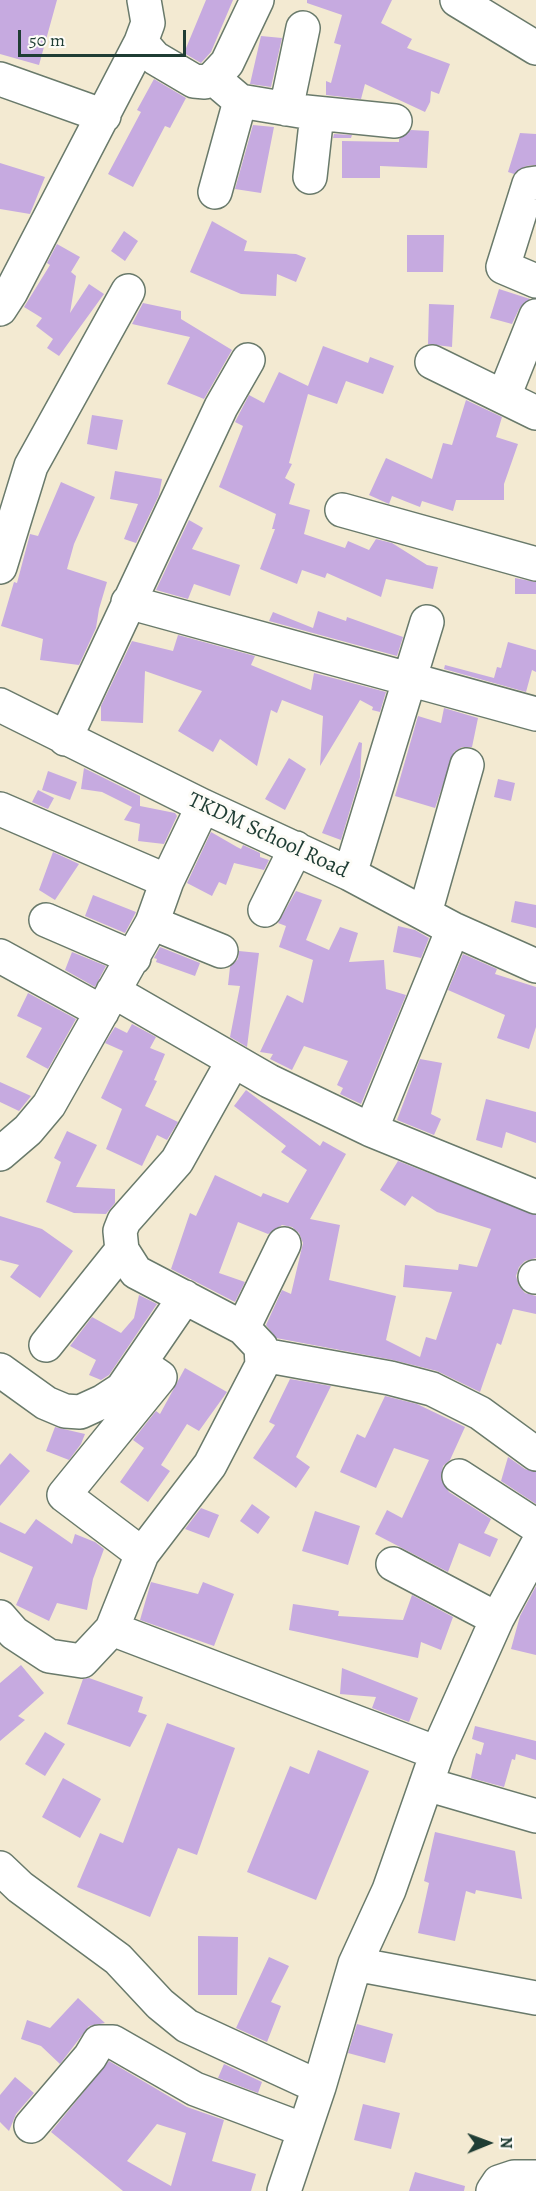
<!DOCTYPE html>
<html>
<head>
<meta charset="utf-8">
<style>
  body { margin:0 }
  #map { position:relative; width:536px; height:2191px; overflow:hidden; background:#f3ead2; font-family:Alegreya,serif }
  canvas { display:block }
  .north { position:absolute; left:458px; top:2113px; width:60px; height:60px; -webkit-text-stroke:4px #fdfcf7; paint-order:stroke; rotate:89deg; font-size:16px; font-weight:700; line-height:24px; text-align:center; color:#1f3d34 }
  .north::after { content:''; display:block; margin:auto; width:21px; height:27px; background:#1f3d34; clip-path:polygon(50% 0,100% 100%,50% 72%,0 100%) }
  .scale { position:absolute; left:18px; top:30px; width:168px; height:27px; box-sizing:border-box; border:3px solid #1f3d34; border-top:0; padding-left:8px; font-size:18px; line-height:21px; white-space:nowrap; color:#1f3d34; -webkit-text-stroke:4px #fdfcf7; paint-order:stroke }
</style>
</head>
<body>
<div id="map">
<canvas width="536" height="2191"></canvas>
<div class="north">N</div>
<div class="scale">50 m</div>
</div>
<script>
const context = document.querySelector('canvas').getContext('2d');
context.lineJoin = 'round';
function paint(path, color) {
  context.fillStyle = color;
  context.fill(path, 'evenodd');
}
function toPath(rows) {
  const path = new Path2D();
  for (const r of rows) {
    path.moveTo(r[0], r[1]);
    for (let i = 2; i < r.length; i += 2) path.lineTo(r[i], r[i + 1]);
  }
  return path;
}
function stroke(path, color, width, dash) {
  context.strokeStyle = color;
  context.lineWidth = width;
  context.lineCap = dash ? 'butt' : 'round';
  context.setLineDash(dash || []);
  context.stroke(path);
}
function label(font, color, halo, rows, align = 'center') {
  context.font = font + ' Alegreya,serif';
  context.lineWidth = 6;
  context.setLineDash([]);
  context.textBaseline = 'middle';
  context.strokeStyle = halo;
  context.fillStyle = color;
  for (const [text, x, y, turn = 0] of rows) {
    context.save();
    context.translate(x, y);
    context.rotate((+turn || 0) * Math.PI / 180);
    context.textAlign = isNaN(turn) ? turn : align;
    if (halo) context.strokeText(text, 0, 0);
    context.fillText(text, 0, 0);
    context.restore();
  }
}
paint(toPath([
  [0,0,57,0,39,65,0,54],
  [206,0,233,0,211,52,201,63,184,53],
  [307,0,392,0,381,23,412,39,407,48,450,64,439,94,431,91,430,102,425,112,365,84,361,99,326,95,326,81,331,83,341,45,334,43,342,15,307,3],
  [261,36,282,38,271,87,250,84],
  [154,79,186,98,170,128,165,126,133,187,108,174,141,112,137,110],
  [253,125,274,127,261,193,235,189],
  [411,130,429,131,427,168,380,166,380,178,342,178,342,141,399,142,399,139],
  [520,133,536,134,536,165,526,166,514,174,508,172],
  [334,134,352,135,351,138,333,138],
  [0,163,45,177,30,214,0,209],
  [212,221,247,241,244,251,296,254,306,258,296,282,277,274,276,296,241,294,190,272],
  [124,231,138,241,125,261,111,251],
  [407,235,444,235,443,272,407,272],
  [57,244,80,257,71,272,76,276,70,313,89,284,104,294,59,356,47,348,53,339,36,326,42,318,24,307,50,265,47,263],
  [499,289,530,299,519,309,512,324,490,318],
  [143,303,181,311,181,319,232,350,204,399,167,384,190,337,132,324],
  [429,304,454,305,452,347,428,344],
  [323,346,368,363,370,357,394,366,383,394,346,381,337,404,308,394,289,463,292,464,285,478,295,484,289,504,310,510,304,534,345,548,348,541,369,550,376,539,392,543,427,565,438,567,433,589,386,579,381,597,327,573,325,578,302,570,297,584,260,569,275,529,272,529,276,514,219,487,243,426,235,422,249,395,264,403,279,372,308,386],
  [466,400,502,417,496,437,518,444,504,484,504,500,456,500,453,511,422,501,420,507,392,496,389,504,369,495,386,458,432,479,443,443,452,445],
  [92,415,123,420,117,450,87,444],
  [115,471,162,479,159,495,136,543,124,539,138,504,110,499],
  [61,482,95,497,74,544,67,569,107,582,99,609,96,628,79,665,40,660,43,639,1,626,14,582,17,583,30,534,38,536],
  [189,520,203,528,192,549,240,565,230,596,194,584,188,599,156,590],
  [515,578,536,582,536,594,515,594],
  [318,611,346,621,347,617,403,637,397,656,269,621,273,612,313,628],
  [178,635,255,656,251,665,311,690,314,673,386,692,380,712,372,710,373,707,360,700,320,766,323,716,282,700,277,713,271,710,257,766,220,739,213,752,178,731,202,691,145,671,143,723,101,721,101,706,132,641,173,651],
  [508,642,536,650,536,672,532,670,526,692,444,669,445,665,494,678,497,667,501,668],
  [444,708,478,718,472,747,462,747,454,752,435,808,395,796,418,716,441,723],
  [359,742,362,743,360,777,341,840,322,833],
  [289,758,306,769,285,810,265,799],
  [84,768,140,796,140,806,175,813,177,816,164,844,138,841,140,824,124,820,132,807,102,792,81,789],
  [48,771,77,782,70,800,42,790],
  [498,779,515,783,511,801,494,797],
  [38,790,54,798,48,809,32,802],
  [211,832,237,847,241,849,243,845,260,853,260,857,269,860,264,870,234,863,226,885,219,882,212,896,187,883],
  [53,852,79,864,55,900,39,890],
  [296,891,322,900,306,940,329,950,340,927,358,933,349,962,384,960,386,989,406,995,361,1104,340,1094,343,1088,337,1085,348,1061,304,1046,292,1070,270,1059,273,1054,260,1052,287,995,303,1003,313,960,279,947,286,926,278,923],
  [93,895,136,912,125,933,85,916],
  [515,901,536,905,536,928,511,922],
  [398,926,415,930,429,938,421,958,393,952],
  [160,947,200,963,195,976,156,962,157,959,154,958],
  [239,951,259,953,247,1047,230,1037,240,986,228,985,230,967,238,959],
  [72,952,106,966,95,987,65,970],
  [463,954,497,969,495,974,536,987,536,1027,529,1049,497,1038,505,1015,448,990],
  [28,993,76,1019,48,1069,26,1057,42,1028,17,1016],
  [132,1024,156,1037,150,1048,165,1054,154,1080,157,1081,145,1106,178,1122,167,1140,157,1135,142,1166,106,1149,122,1109,101,1098,123,1051,105,1043,115,1027,127,1033],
  [420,1059,442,1063,431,1114,441,1119,434,1135,397,1120],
  [0,1082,31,1096,19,1111,0,1102],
  [246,1090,320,1146,323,1141,346,1154,310,1219,340,1225,329,1280,396,1296,386,1340,420,1357,426,1337,436,1340,452,1292,403,1287,405,1265,458,1270,459,1264,477,1267,491,1229,437,1212,412,1196,405,1206,380,1190,398,1161,536,1215,536,1258,525,1261,519,1267,516,1276,519,1286,525,1293,536,1296,536,1314,513,1309,501,1345,497,1343,480,1392,437,1371,393,1360,276,1338,266,1325,282,1290,291,1294,303,1243,299,1233,292,1227,282,1225,268,1234,238,1222,219,1273,245,1282,235,1302,171,1269,190,1213,196,1216,215,1175,261,1197,263,1193,288,1203,307,1170,281,1152,286,1146,234,1106],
  [486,1099,536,1112,536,1143,506,1132,502,1148,476,1140],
  [67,1131,97,1145,76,1187,115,1189,115,1203,106,1214,74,1213,46,1202,61,1162,54,1158],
  [0,1216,42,1229,73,1251,40,1298,10,1277,19,1265,0,1260],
  [139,1295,157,1304,109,1375,101,1380,89,1375,96,1360,70,1346,92,1317,121,1333,134,1318],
  [185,1368,227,1392,199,1431,187,1424,161,1465,170,1471,148,1502,120,1482,144,1448,133,1440,156,1411,160,1414],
  [290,1379,331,1386,296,1457,310,1467,296,1488,253,1458,275,1425,269,1422],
  [385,1396,417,1404,465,1427,450,1460,443,1466,441,1479,449,1492,491,1519,484,1533,498,1539,490,1557,459,1543,448,1572,375,1534,387,1510,402,1518,429,1460,394,1448,376,1488,340,1472,357,1434,365,1438],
  [55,1427,85,1434,81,1444,69,1460,46,1451],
  [10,1453,30,1471,0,1506,0,1465],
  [508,1457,525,1469,536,1472,536,1504,501,1481],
  [252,1504,270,1517,258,1534,240,1521],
  [201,1508,219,1515,209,1538,185,1529],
  [315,1511,360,1526,348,1565,302,1551],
  [36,1519,72,1544,75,1534,95,1542,104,1549,93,1579,87,1610,57,1603,49,1621,16,1605,33,1567,0,1552,0,1522,25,1534],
  [151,1582,198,1594,203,1582,234,1594,214,1646,140,1620],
  [536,1586,536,1655,511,1649,520,1616],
  [412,1595,453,1617,441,1650,421,1642,418,1658,289,1630,293,1604,339,1611,338,1616,403,1620],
  [21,1665,44,1693,18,1716,25,1720,0,1741,0,1683],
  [342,1668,418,1698,409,1722,372,1708,376,1697,340,1694],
  [89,1678,143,1697,138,1712,147,1715,130,1747,67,1724,83,1679],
  [167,1723,235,1748,197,1855,178,1848,150,1917,77,1887,100,1833,123,1843],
  [475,1726,536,1741,536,1760,516,1754,515,1760,512,1759,504,1787,471,1778,476,1753,481,1755,484,1743,472,1739],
  [45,1732,65,1744,45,1776,25,1764],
  [318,1750,369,1771,316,1900,247,1872,290,1766,309,1774],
  [63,1778,101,1799,80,1838,42,1817],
  [435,1832,515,1851,522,1899,476,1890,475,1894,466,1891,455,1941,418,1933,429,1883,424,1881],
  [198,1936,238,1937,237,1995,198,1995],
  [269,1957,289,1966,271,2002,281,2006,267,2042,236,2028],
  [78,1998,105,2023,89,2026,60,2064,41,2046,21,2039,27,2020,50,2028],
  [357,2024,393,2034,385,2063,348,2053],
  [109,2061,187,2107,224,2120,212,2161,256,2174,251,2191,123,2191,51,2132],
  [157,2124,186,2133,171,2186,127,2161],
  [224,2064,262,2082,258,2093,218,2078],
  [15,2077,34,2093,16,2114,9,2131,0,2122,0,2095],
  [363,2104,400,2113,391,2149,354,2140],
  [415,2172,465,2186,464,2191,409,2191]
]), '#c6aae0');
const minor = toPath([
  [457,0,536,48],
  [141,42,155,58,194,81,205,82,213,78,227,63,257,0],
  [213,78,240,101,306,112,395,121],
  [0,79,104,116],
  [286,109,303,28],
  [310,177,317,114],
  [536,183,529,184,503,267,536,281],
  [215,192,240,101],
  [0,309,11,292,141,42,148,23,144,0],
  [432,362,536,413],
  [504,396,536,316],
  [342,510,536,564],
  [0,567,31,466,128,291],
  [128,602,536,714],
  [0,705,203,806,350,874,453,929,536,966],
  [65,739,221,407,248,360],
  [0,809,167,881],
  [350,874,427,622],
  [265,910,296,848],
  [425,913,467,765],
  [46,920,134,958],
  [152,923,221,951],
  [0,956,102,1012],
  [113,991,269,1081,371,1130,536,1197],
  [371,1130,453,929],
  [0,1154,28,1130,49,1105,152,923,167,881,203,806],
  [535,1277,536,1277],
  [243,1328,284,1244],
  [46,1345,122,1250],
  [263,1355,390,1378,432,1389,480,1413,536,1454],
  [141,1364,160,1377,64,1495,142,1554],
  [0,1370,46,1403,65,1411,80,1412,102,1402,122,1389,185,1297],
  [459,1476,536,1526],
  [393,1564,497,1619],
  [0,1617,14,1633,49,1656,82,1661,112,1629,142,1554,210,1465,262,1365,261,1347,243,1328,136,1272,122,1250,120,1231,124,1221,177,1161,233,1061],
  [112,1629,437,1753],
  [426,1784,536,1816],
  [0,1868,20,1887,118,1959,160,2004,187,2026,319,2087],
  [355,1964,536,1998],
  [31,2126,90,2057,99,2042,113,2042,195,2089,304,2130],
  [284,2191,319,2087,355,1964,389,1890,437,1753,497,1619,536,1547],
  [493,2191,499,2182,514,2177,536,2177]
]);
stroke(minor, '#697a6b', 36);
stroke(minor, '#fff', 33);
label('22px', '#1f3d34', '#fdfcf7', [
  ["TKDM School Road",268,836,25]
]);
</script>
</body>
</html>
